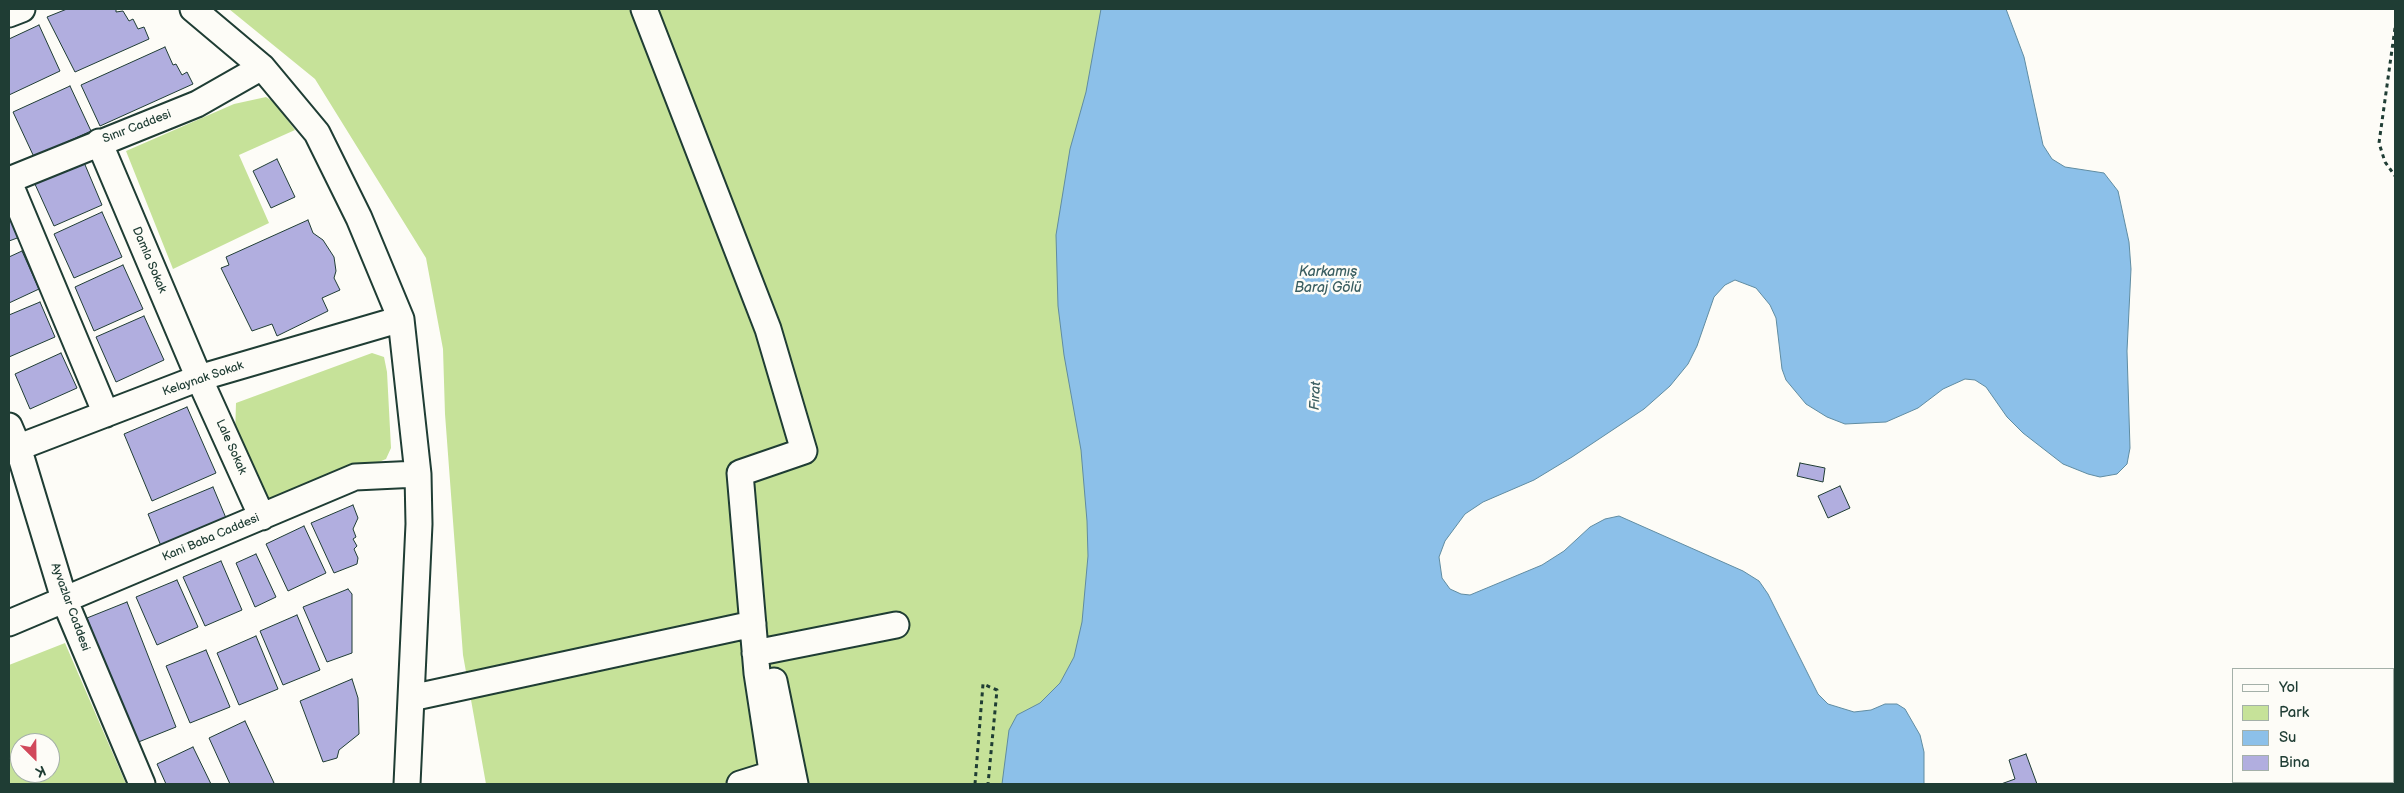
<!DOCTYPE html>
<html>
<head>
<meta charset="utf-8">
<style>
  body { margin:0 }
  #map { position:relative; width:2404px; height:793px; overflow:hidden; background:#fdfcf7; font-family:"Balsamiq Sans",sans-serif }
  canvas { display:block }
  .frame { position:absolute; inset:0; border:10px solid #1f3d34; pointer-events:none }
  .legend { position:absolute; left:2232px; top:668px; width:162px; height:115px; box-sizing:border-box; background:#fdfcf7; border:1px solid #a4b0a9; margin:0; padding:6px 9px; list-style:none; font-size:15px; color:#1f3d34 }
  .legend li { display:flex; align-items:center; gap:10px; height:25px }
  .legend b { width:25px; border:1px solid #a4b0a9 }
  .north { position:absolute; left:10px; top:733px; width:50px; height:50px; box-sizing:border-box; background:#fdfcf7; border:1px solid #a4b0a9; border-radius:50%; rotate:157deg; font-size:14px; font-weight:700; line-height:20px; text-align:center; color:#1f3d34 }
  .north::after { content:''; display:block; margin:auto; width:18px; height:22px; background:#d1495b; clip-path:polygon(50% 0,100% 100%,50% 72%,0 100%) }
</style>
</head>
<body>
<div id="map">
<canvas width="2404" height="793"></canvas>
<div class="frame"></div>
<ul class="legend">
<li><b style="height:6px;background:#fdfcf7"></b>Yol</li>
<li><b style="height:14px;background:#c6e299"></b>Park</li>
<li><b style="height:14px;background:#8cc0e9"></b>Su</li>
<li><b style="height:14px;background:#b1aedf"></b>Bina</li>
</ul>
<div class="north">K</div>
</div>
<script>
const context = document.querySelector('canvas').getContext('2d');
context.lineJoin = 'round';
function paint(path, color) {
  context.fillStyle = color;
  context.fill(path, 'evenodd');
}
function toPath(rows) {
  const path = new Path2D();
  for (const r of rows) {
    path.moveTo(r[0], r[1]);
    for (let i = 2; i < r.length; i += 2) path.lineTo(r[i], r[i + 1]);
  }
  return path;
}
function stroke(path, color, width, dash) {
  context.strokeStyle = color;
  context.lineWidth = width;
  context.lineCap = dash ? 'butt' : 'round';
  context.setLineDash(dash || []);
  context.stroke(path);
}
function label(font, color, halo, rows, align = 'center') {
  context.font = font + ' "Balsamiq Sans",sans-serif';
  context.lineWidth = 5;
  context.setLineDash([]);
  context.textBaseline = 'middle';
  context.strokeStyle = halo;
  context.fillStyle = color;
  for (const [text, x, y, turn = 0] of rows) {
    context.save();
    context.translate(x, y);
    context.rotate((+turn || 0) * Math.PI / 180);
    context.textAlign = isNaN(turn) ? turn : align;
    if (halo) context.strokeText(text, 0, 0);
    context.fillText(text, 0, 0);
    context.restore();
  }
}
paint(toPath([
  [229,9,1133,9,1085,784,486,784,463,655,445,414,443,349,426,258,315,79],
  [266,97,274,102,295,130,239,155,269,223,173,269,126,151,234,104],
  [372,353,384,357,387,372,391,448,386,459,320,487,265,504,235,436,236,403],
  [65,643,126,784,9,784,9,665],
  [20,743,50,743,50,773,20,773]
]), '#c6e299');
const water = toPath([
  [1101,9,2006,9,2024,57,2043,145,2052,159,2065,167,2104,173,2118,191,2129,242,2131,269,2127,351,2130,448,2127,464,2117,474,2100,477,2088,474,2063,464,2023,433,2007,417,1986,387,1975,380,1965,379,1943,389,1918,408,1886,422,1845,424,1827,417,1806,404,1786,380,1782,369,1776,318,1770,305,1756,288,1735,280,1725,285,1714,297,1697,346,1688,364,1670,386,1644,409,1572,457,1534,480,1483,502,1465,514,1445,541,1439,557,1442,578,1450,589,1461,594,1470,595,1542,565,1564,551,1590,527,1605,519,1619,516,1743,571,1759,581,1768,594,1818,694,1828,704,1854,712,1871,710,1885,704,1897,704,1905,709,1920,735,1924,752,1924,784,1002,784,1009,730,1017,715,1040,703,1060,683,1074,657,1082,622,1088,556,1087,521,1081,450,1064,355,1058,306,1056,235,1070,149,1086,92,1101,9]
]);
paint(water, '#8cc0e9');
stroke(water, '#608ca1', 1);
const building = toPath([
  [67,9,116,9,116,12,123,11,129,21,133,19,138,29,144,27,149,39,75,72,47,17,67,9],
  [39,25,60,71,9,95,9,39,39,25],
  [165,47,173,65,176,64,182,75,187,72,193,84,100,126,81,85,165,47],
  [70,86,91,131,34,157,13,112,70,86],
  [277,159,295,197,271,208,253,171,277,159],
  [83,160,102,205,54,226,34,182,83,160],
  [9,208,20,237,9,241,9,208],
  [102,212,122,257,74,278,54,234,102,212],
  [308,220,313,233,323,240,334,257,336,271,334,278,340,290,322,298,328,311,277,336,272,324,252,331,221,268,229,265,226,257,308,220],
  [22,251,39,289,9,303,9,257,22,251],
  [123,265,143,309,94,331,75,287,123,265],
  [40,302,55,337,9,357,9,315,40,302],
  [144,316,164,360,116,382,96,337,144,316],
  [61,353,77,388,30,409,15,374,61,353],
  [187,407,216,473,152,501,124,434,187,407],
  [1800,463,1825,468,1823,482,1797,476,1800,463],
  [1840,486,1850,508,1828,518,1818,496,1840,486],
  [213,487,226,518,161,546,148,514,213,487],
  [353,505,358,518,353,529,356,537,353,539,357,546,354,549,358,558,357,564,334,573,311,523,353,505],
  [304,526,326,573,288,591,266,544,304,526],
  [256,554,276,597,255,607,236,563,256,554],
  [221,561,242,610,205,626,183,577,221,561],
  [177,580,198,627,157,645,136,597,177,580],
  [348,589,352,594,352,653,327,662,303,607,348,589],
  [127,602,176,727,136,743,87,618,127,602],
  [297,615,320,670,283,685,260,631,297,615],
  [256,636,278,689,239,705,217,653,256,636],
  [206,650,230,707,190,723,166,666,206,650],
  [2393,675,2395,676,2395,704,2393,709,2393,675],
  [352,679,358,698,359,734,339,750,337,758,323,762,300,701,352,679],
  [245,721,274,783,272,784,230,784,209,738,245,721],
  [193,747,211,784,166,784,157,764,193,747],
  [2026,754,2037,784,2001,784,2015,779,2009,760,2026,754]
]);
paint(building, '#b1aedf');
stroke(building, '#1f3d34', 1);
const minor = toPath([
  [193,9,262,67,317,133,359,218,401,319,418,474,419,524,407,784],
  [644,9,768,329,804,451,740,473,757,673,774,784],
  [9,14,22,9],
  [99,142,199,378,262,517],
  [9,180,197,104,262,67],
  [9,182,106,414],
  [9,426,18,447,64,599,142,784],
  [9,451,199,378,401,319],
  [9,623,355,477,418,474],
  [755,653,896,625],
  [774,681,795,784],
  [411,698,753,624],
  [2379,782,2383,784],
  [740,784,788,769]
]);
stroke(minor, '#1f3d34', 29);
stroke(toPath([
  [2395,28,2379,143,2385,162,2395,176],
  [975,784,983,684,997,690,988,784]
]), '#1f3d34', 3, [4, 4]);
stroke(minor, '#fdfcf7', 25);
label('12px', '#1f3d34', '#fdfcf7', [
  ["Sınır Caddesi",137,127,-21],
  ["Damla Sokak",149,260,67],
  ["Kelaynak Sokak",203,379,-19],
  ["Lale Sokak",231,447,66],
  ["Kani Baba Caddesi",211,538,-23],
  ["Ayvazlar Caddesi",70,607,70]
]);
label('italic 14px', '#3a5e61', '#fdfcf7', [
  ["Karkamış",1328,272],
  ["Baraj Gölü",1328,288],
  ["Fırat",1316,396,-87]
]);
</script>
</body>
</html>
